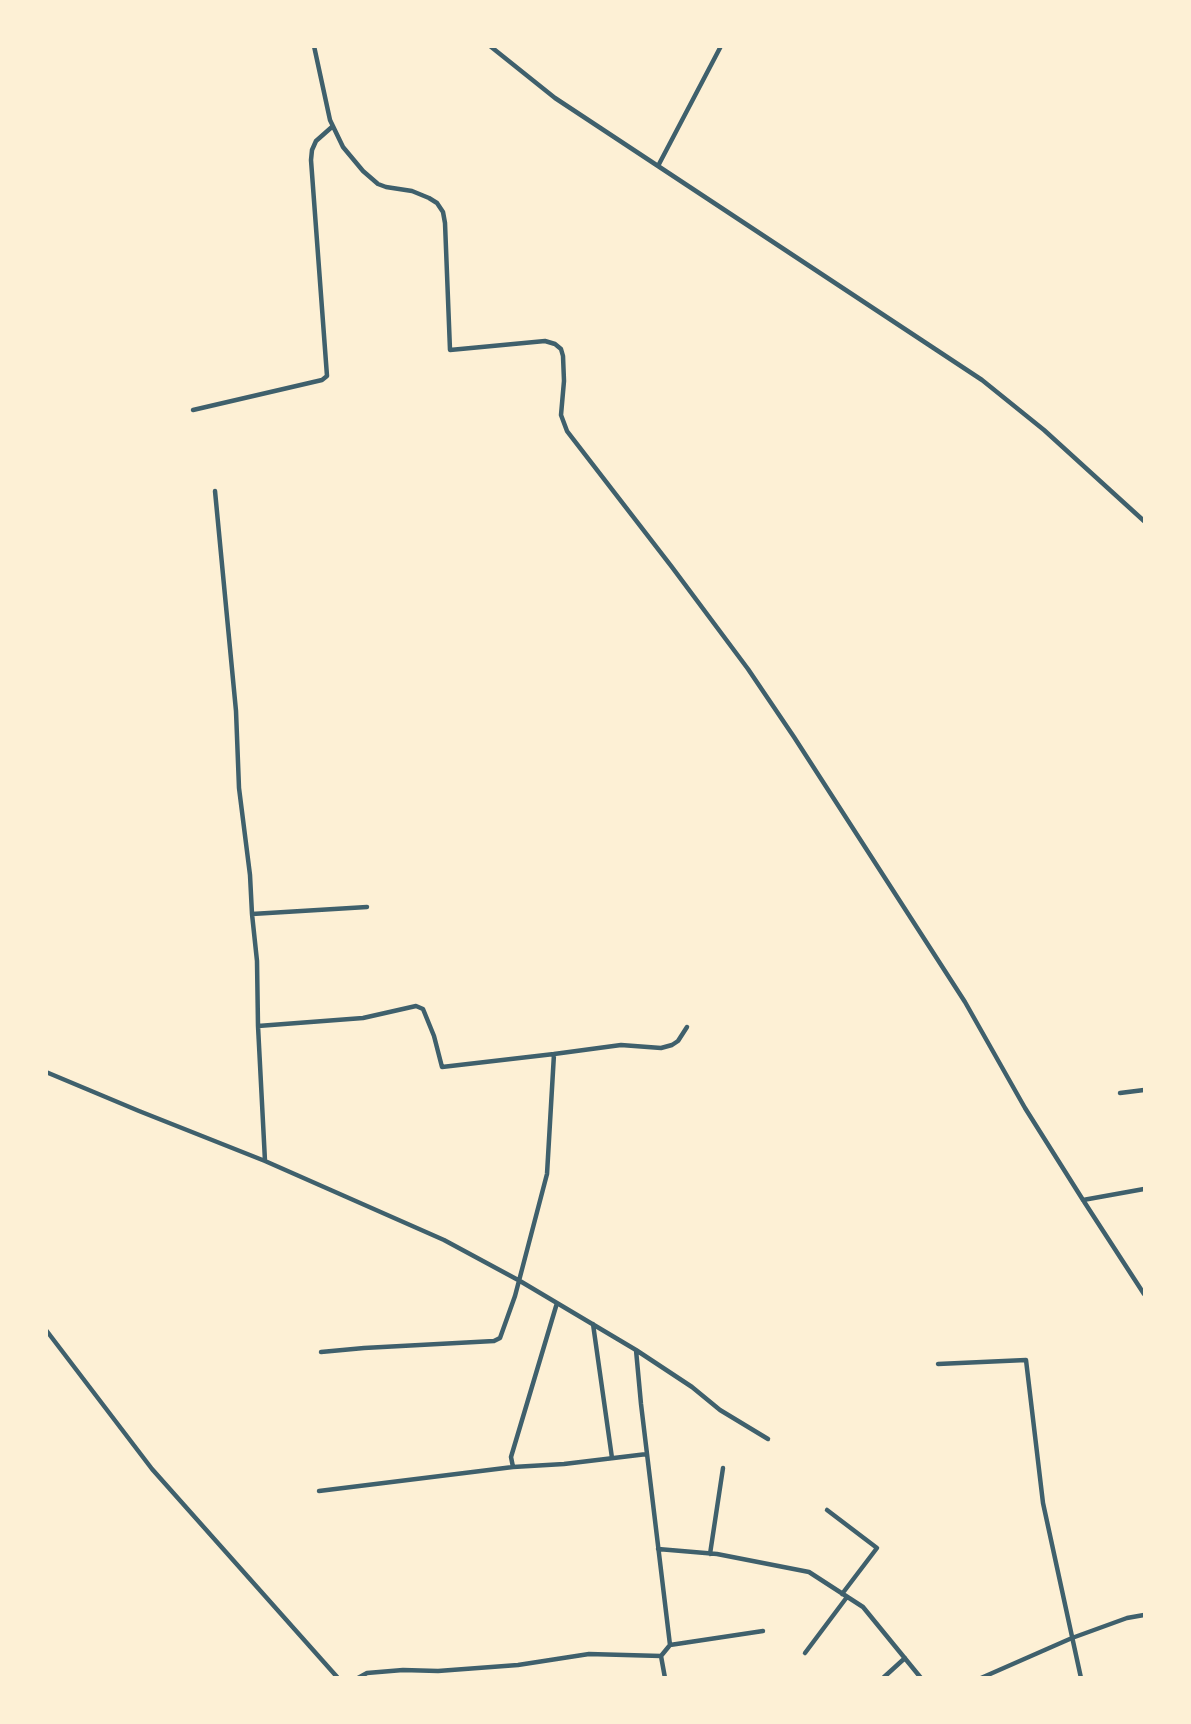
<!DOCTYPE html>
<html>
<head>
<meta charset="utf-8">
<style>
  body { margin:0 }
  #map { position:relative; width:1191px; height:1724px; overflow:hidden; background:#fdf0d5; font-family:Helvetica,sans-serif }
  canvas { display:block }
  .frame { position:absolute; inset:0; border:48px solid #fdf0d5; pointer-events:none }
</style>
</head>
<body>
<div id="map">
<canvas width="1191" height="1724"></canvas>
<div class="frame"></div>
</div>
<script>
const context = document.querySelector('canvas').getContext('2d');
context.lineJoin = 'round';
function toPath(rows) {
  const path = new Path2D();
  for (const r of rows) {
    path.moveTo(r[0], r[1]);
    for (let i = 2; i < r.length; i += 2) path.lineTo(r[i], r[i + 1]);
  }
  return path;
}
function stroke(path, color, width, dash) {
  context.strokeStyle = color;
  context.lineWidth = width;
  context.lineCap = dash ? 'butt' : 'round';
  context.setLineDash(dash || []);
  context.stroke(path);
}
stroke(toPath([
  [314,46,330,120,343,147,363,171,378,184,386,187,412,191,429,198,437,203,443,212,445,223,450,350,545,341,555,344,561,349,563,356,564,381,561,415,567,431,672,567,748,669,794,737,965,1002,1025,1108,1083,1200,1144,1294],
  [490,46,555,98,982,380,1044,430,1144,521],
  [658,166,721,46],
  [193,410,322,380,327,376,311,160,312,150,316,141,333,126],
  [215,491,236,711,239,788,250,875,252,914],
  [258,1026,363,1018,416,1006,423,1009,434,1036,442,1067,554,1054,547,1174,515,1296,500,1338,494,1341,364,1348,321,1352],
  [554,1054,621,1045,661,1048,672,1045,678,1041,687,1027],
  [46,1072,139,1111,265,1161,444,1240,520,1281,636,1350,641,1404,670,1645,661,1656],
  [1120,1093,1144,1090],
  [265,1161,258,1026,257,961,252,914,367,907],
  [1083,1200,1144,1189],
  [557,1303,511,1457,513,1467,564,1464,647,1454],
  [593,1324,612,1458],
  [46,1330,152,1469,338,1678],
  [636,1350,692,1387,720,1410,768,1439],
  [938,1364,1026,1360,1043,1503,1081,1678],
  [319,1491,513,1467],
  [827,1510,877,1548,842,1594],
  [658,1549,717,1554,809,1572,863,1607,921,1678],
  [710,1554,723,1468],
  [670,1645,763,1631],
  [805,1653,847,1597],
  [358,1678,367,1673,403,1670,438,1671,518,1665,589,1654,661,1656,665,1678],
  [883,1678,905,1658],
  [981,1678,1072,1638,1127,1618,1144,1615]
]), '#3f606c', 4.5);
</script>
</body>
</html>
